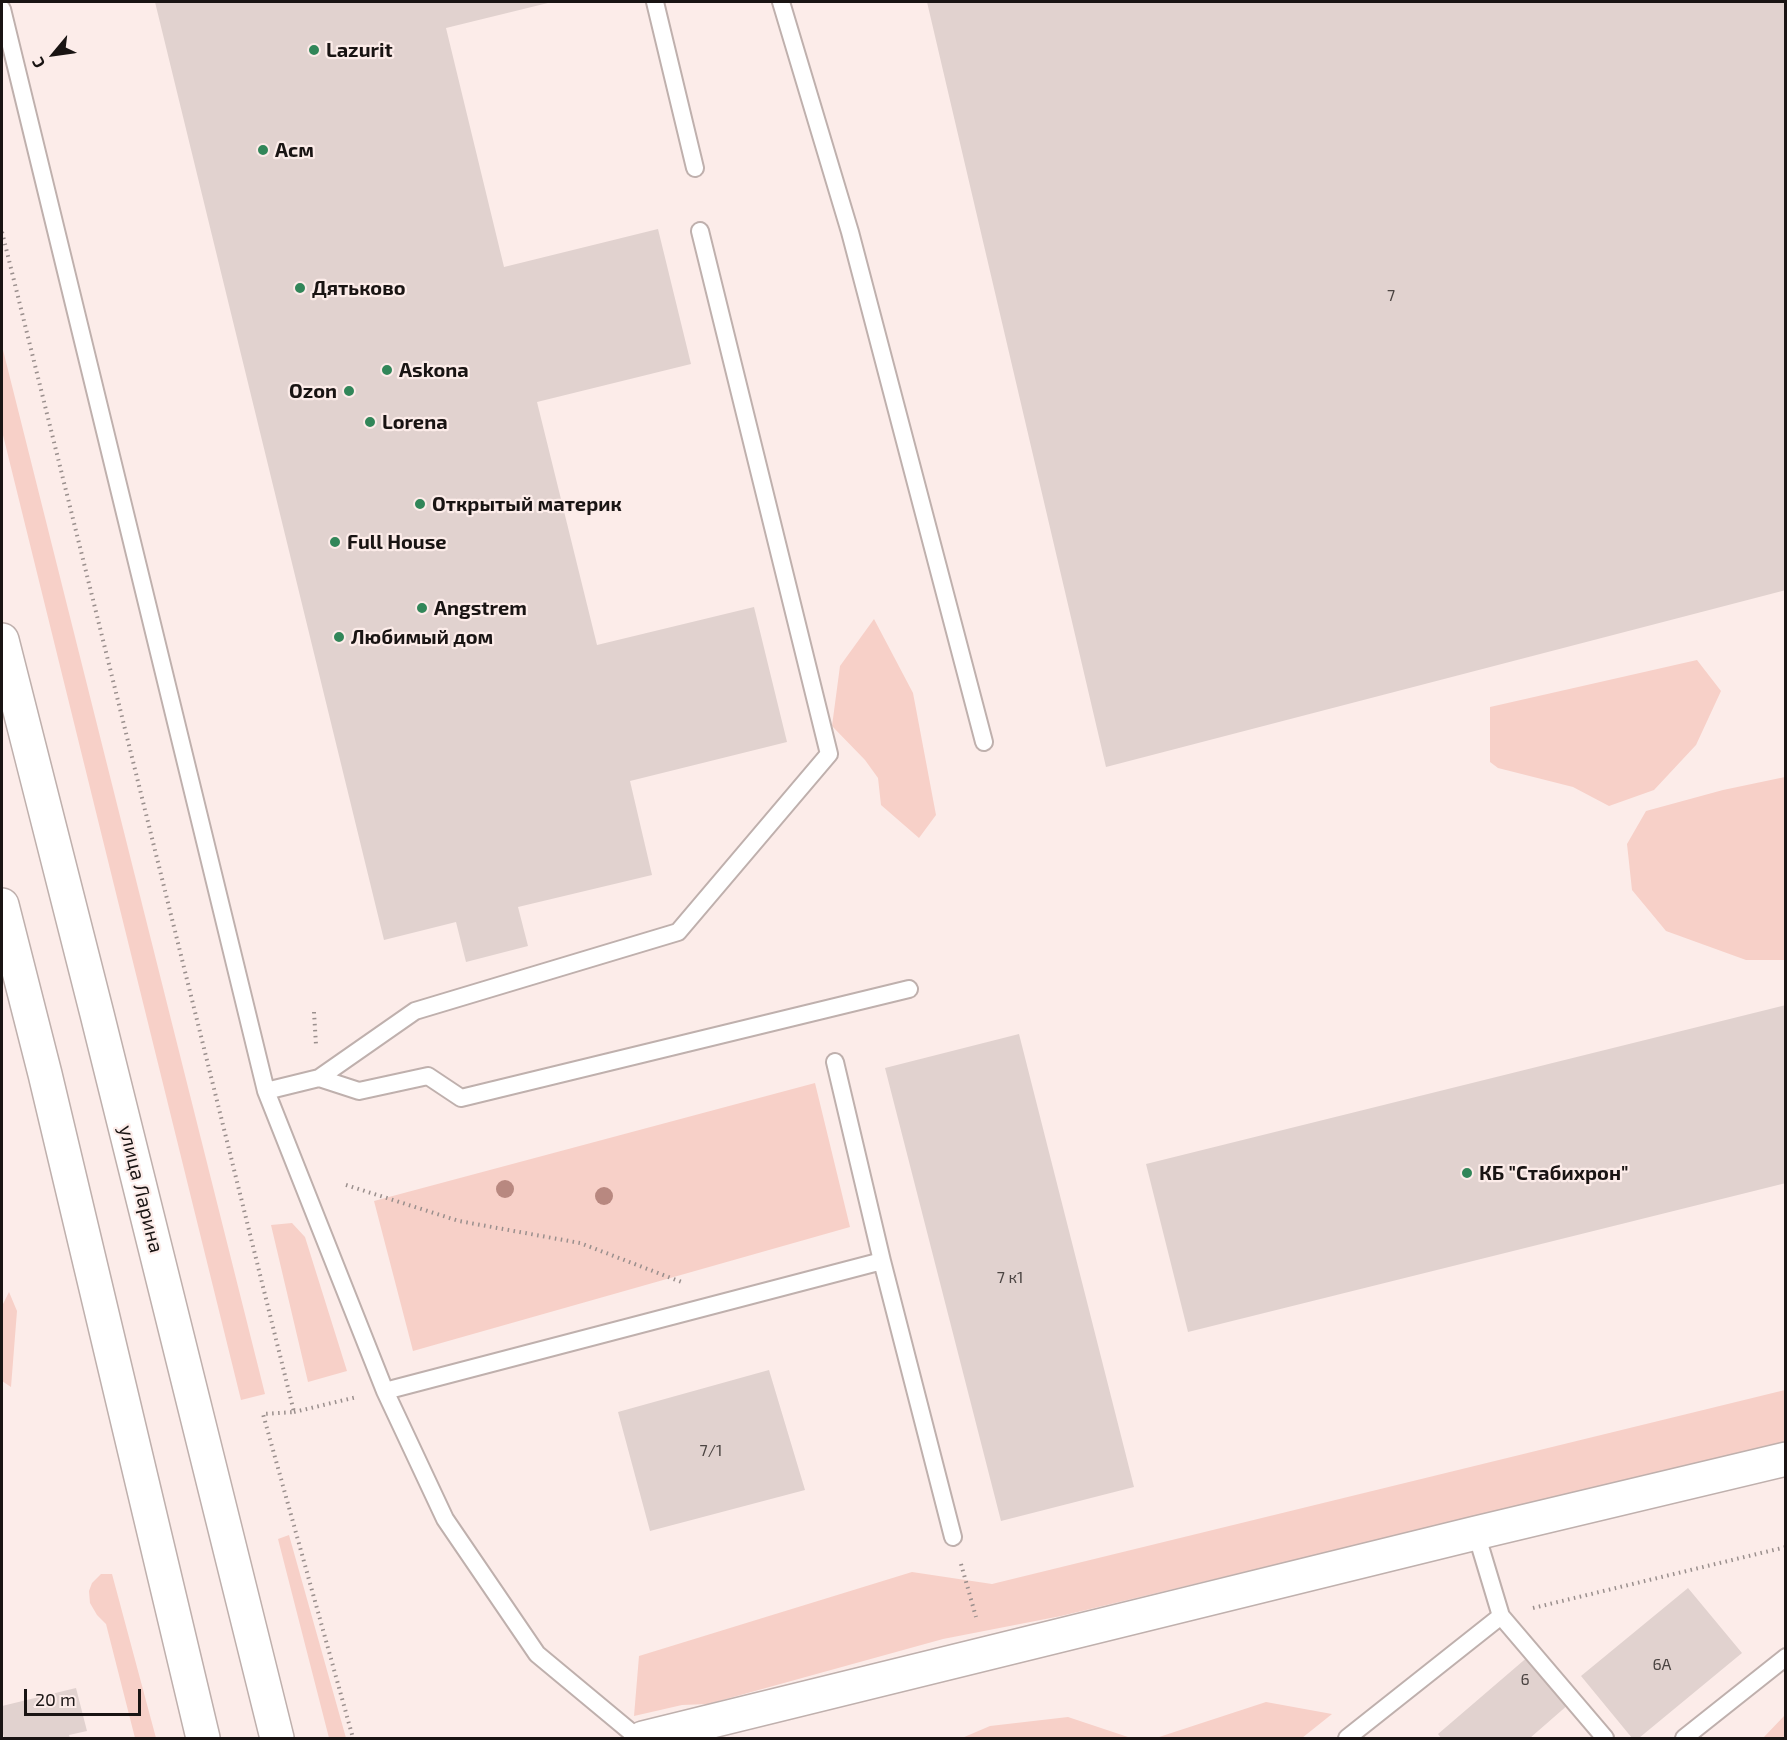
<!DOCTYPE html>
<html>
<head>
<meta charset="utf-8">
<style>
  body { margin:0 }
  #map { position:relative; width:1787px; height:1740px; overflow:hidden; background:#fcece9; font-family:"Exo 2",sans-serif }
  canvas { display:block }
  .frame { position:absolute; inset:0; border:3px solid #191413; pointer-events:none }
  .north { position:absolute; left:24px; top:24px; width:60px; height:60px; -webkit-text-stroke:4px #fcece9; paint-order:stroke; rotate:241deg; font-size:16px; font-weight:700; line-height:24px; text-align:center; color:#191413 }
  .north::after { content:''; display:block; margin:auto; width:21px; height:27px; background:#191413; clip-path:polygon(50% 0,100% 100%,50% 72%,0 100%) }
  .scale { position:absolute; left:24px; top:1689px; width:117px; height:27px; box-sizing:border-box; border:3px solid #191413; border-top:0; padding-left:8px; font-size:18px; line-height:21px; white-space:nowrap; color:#191413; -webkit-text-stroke:4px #fcece9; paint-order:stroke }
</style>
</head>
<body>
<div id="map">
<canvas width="1787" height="1740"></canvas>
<div class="frame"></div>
<div class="north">С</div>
<div class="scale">20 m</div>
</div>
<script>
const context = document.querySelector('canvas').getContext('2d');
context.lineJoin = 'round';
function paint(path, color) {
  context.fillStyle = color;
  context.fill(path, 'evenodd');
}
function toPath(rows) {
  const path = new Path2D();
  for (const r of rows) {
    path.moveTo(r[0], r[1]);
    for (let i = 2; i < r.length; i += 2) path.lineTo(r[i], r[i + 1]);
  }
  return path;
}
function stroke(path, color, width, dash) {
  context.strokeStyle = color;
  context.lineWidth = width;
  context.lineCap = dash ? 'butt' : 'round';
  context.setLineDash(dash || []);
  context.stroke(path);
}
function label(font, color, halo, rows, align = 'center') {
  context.font = font + ' "Exo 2",sans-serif';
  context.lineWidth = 4.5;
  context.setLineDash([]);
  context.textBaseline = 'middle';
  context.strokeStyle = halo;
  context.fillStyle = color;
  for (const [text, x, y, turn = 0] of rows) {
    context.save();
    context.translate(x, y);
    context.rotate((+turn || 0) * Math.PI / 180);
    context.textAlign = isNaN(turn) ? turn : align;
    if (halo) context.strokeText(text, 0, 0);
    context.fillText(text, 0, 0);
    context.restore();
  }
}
paint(toPath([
  [2,346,265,1394,241,1400,2,431],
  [874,619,913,693,936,815,919,838,881,805,878,778,865,760,832,726,840,666],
  [1697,660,1721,691,1696,745,1654,790,1609,806,1573,787,1498,768,1490,762,1490,707],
  [1785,777,1785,960,1746,960,1666,931,1632,890,1627,844,1646,811,1723,790],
  [815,1083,850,1227,413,1351,374,1201],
  [292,1223,305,1237,347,1371,308,1382,271,1225],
  [9,1292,17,1311,11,1387,2,1381,2,1306],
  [1785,1390,1785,1442,1061,1616,943,1639,708,1704,682,1705,634,1716,639,1656,912,1572,992,1584],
  [289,1535,346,1738,329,1738,278,1539],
  [101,1574,112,1574,156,1738,135,1738,106,1624,97,1615,90,1603,89,1591,92,1583],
  [1266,1702,1332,1714,1302,1738,1156,1738],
  [1785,1715,1785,1738,1763,1738],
  [1068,1717,1131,1738,962,1738,990,1726]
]), '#f7d0c8');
paint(toPath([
  [155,2,552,2,446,28,504,267,658,229,691,364,537,402,597,645,754,607,787,742,630,781,652,875,518,907,528,946,466,962,456,922,384,940],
  [927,2,1786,2,1786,590,1106,767],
  [1786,1005,1786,1183,1188,1332,1146,1164],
  [1019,1034,1134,1487,1001,1521,885,1068],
  [769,1370,805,1490,650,1531,618,1412],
  [1688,1588,1742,1653,1639,1738,1632,1738,1581,1676],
  [1530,1655,1569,1704,1530,1738,1441,1738,1438,1734],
  [76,1688,87,1731,69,1735,70,1738,4,1738,2,1729,2,1706]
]), '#e1d2cf');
const service = toPath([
  [655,2,695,168],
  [781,2,850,232,984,742],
  [2,9,266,1091,385,1391,445,1519,537,1654,638,1738],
  [319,1078,359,1091,428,1076,461,1098,909,989],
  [266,1091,319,1078,415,1011,678,932,829,754,700,231],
  [882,1261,953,1537],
  [385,1391,882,1261,835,1062],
  [1501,1616,1605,1738],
  [1347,1738,1501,1616,1476,1533],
  [1684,1738,1786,1657]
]);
const minor = toPath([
  [643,1738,1476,1533,1786,1459]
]);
const primary = toPath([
  [2,640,97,1014,277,1738],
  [2,905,45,1074,203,1738]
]);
stroke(service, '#bfb0ad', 20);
stroke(minor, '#bfb0ad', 36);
stroke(primary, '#bfb0ad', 36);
stroke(toPath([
  [2,232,294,1412,263,1414,353,1738],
  [314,1012,316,1045],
  [346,1185,459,1221,580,1243,684,1283],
  [294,1412,357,1397],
  [961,1564,976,1617],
  [1533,1608,1786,1547]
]), '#9a8f8d', 4, [1.5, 4.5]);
stroke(service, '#fff', 16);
stroke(minor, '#fff', 33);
stroke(primary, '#fff', 33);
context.fillStyle = '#b88880';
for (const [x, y] of [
  [505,1189],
  [604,1196]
]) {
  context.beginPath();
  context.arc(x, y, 9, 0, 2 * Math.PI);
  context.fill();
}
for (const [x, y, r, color] of [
  [314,50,6,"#318659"],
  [263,150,6,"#318659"],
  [300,288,6,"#318659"],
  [387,370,6,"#318659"],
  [349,391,6,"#318659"],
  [370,422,6,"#318659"],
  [420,504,6,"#318659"],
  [335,542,6,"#318659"],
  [422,608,6,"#318659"],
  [339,637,6,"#318659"],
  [1467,1173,6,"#318659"]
]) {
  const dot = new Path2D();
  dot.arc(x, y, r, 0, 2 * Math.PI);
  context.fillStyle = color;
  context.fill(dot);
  stroke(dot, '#fcece9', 2);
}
label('16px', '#4b4442', null, [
  ["7",1391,296],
  ["7 к1",1010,1278],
  ["7/1",711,1451],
  ["6А",1662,1665],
  ["6",1525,1680]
]);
label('bold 20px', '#191413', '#fcece9', [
  ["Lazurit",326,50],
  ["Асм",275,150],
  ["Дятьково",312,288],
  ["Askona",399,370],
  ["Ozon",337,391,"right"],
  ["Lorena",382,422],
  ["Открытый материк",432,504],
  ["Full House",347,542],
  ["Angstrem",434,608],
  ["Любимый дом",351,637],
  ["КБ \"Стабихрон\"",1479,1173]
], 'left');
label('20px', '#191413', '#fcece9', [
  ["улица Ларина",141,1189,76]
]);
</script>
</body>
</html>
